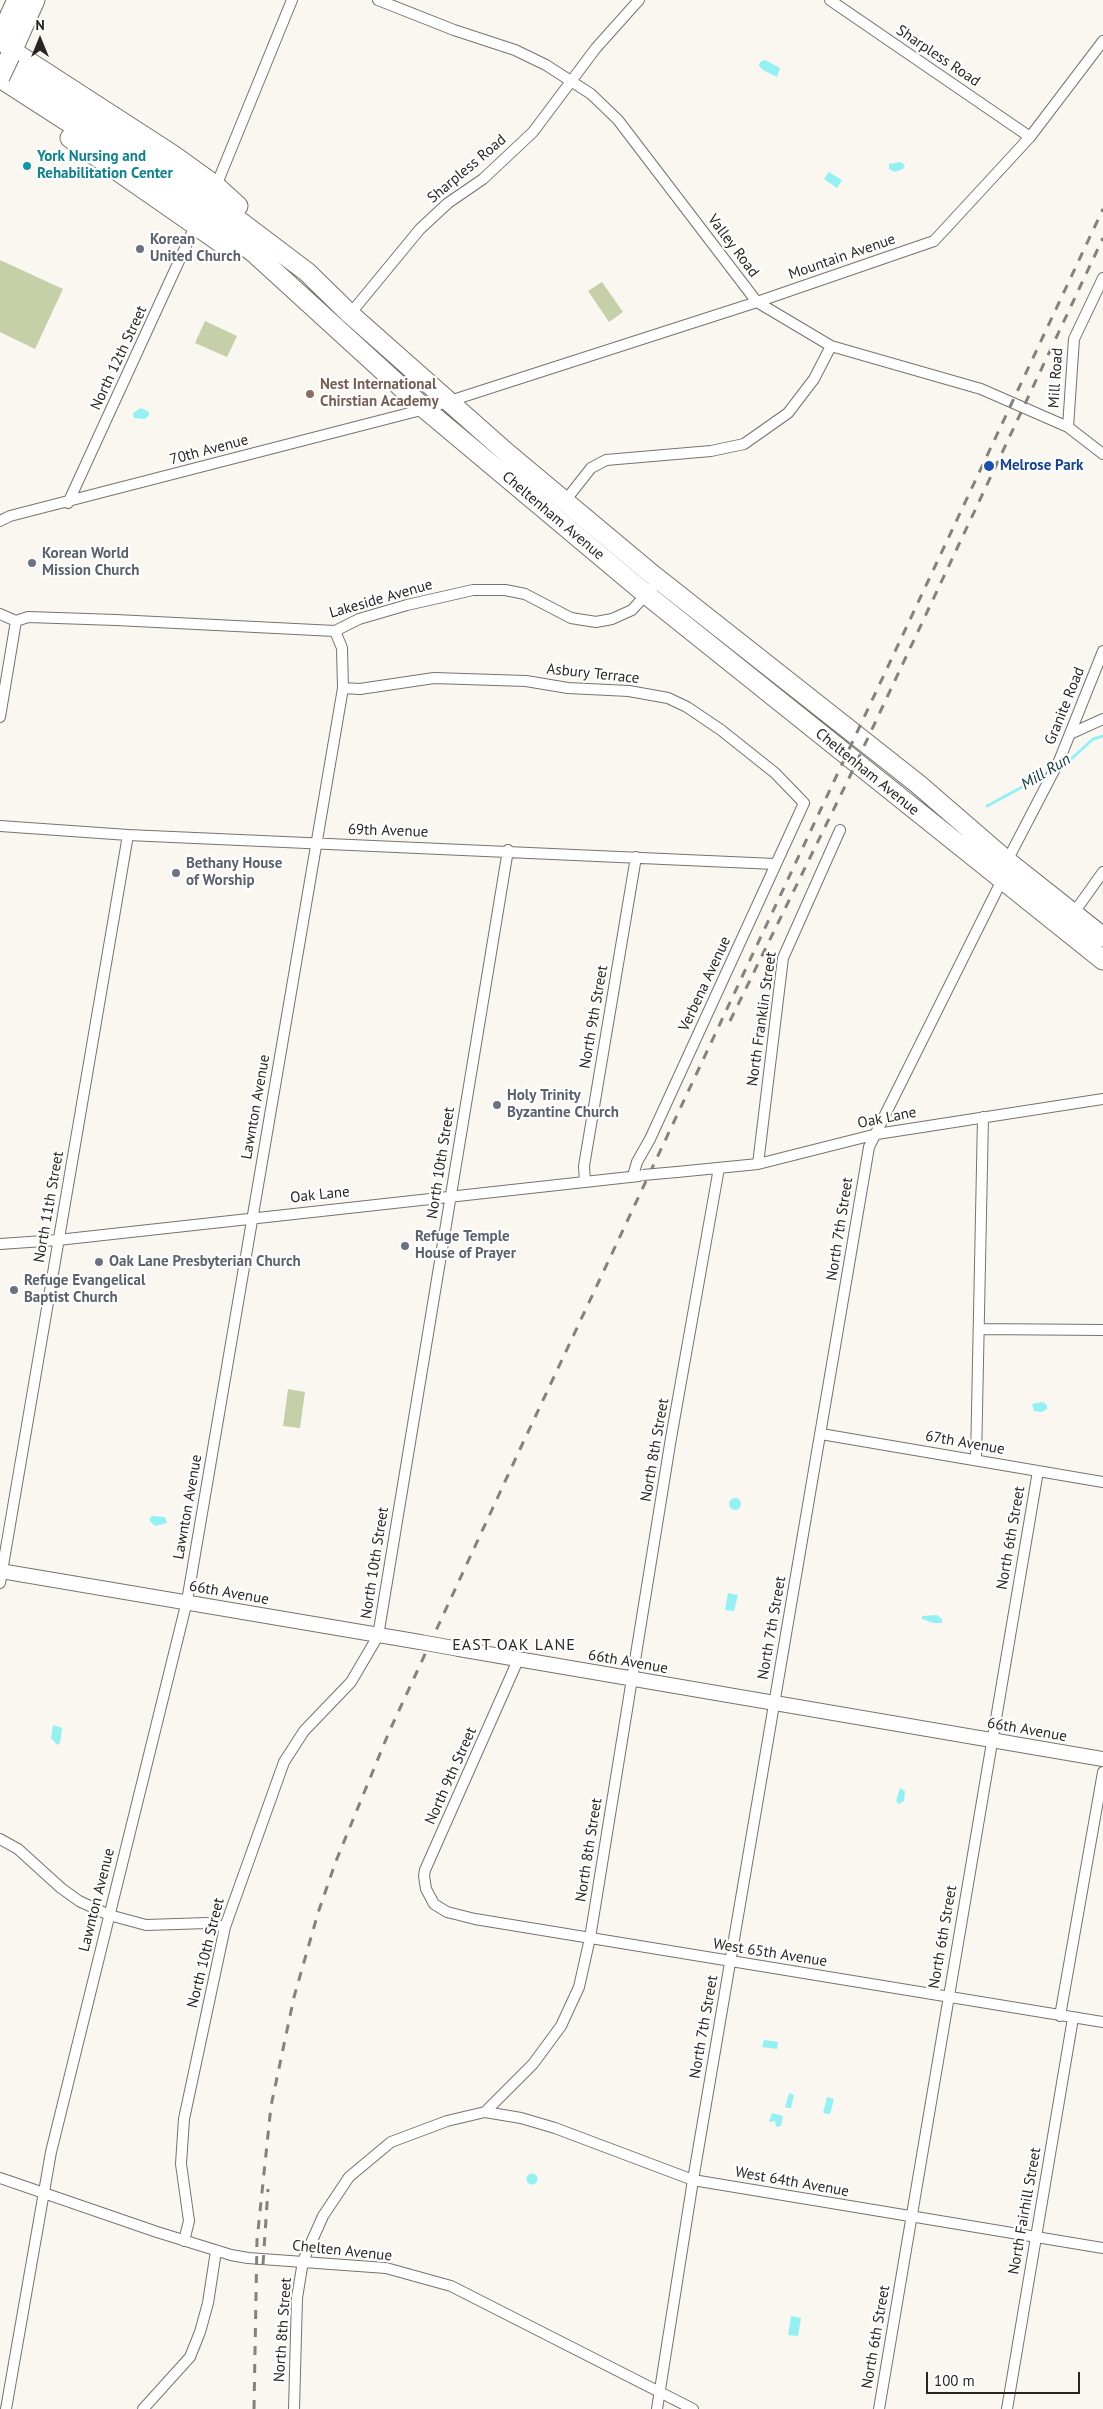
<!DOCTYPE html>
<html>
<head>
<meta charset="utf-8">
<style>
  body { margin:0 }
  #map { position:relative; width:1103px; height:2409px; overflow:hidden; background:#faf6f0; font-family:"PT Sans",sans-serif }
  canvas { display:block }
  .north { position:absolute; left:15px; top:15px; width:50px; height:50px; -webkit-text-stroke:4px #fff; paint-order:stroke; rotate:0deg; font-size:14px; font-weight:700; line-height:20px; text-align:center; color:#282624 }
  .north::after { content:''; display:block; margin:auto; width:18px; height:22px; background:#282624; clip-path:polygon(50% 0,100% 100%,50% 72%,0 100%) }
  .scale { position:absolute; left:926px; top:2372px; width:154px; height:22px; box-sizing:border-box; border:2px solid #282624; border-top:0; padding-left:6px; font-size:15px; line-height:18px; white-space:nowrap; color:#282624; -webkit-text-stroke:4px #fff; paint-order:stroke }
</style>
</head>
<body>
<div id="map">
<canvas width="1103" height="2409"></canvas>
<div class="north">N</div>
<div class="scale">100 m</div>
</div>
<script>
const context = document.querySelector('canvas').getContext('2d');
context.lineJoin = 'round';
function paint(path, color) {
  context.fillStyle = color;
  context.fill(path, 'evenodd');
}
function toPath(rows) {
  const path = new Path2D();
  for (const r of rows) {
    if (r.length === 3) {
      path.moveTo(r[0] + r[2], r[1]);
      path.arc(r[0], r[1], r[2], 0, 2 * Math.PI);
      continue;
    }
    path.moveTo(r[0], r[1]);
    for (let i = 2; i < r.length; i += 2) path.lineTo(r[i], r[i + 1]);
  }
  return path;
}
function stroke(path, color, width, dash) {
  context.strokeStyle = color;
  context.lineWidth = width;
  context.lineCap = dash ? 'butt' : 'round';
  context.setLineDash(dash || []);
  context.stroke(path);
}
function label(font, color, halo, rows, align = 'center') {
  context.font = font + ' "PT Sans",sans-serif';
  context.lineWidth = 4.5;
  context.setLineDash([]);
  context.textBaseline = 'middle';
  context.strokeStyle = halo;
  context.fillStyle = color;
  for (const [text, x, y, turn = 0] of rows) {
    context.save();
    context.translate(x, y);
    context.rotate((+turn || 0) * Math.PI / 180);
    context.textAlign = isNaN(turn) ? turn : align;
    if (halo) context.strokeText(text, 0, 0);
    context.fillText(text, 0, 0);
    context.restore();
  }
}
paint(toPath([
  [0,260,63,289,35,349,0,332],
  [602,282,623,312,609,322,588,291],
  [205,321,237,336,227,357,195,343],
  [288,1389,305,1392,300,1428,283,1426]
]), '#c5d0a8');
paint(toPath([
  [765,60,780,68,777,77,763,70,759,66,760,62],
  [900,162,905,165,903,169,895,172,889,169,889,164],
  [829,172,842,180,837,188,824,179],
  [141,408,149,412,149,415,145,419,134,418,133,413],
  [1043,1402,1047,1405,1047,1409,1042,1412,1034,1411,1032,1404],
  [735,1504,6],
  [152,1516,165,1517,167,1523,155,1526,149,1520],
  [728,1593,738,1595,734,1611,725,1610],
  [937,1615,942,1619,942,1623,933,1623,922,1619,922,1616],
  [53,1725,62,1728,60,1743,57,1745,51,1738],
  [900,1788,905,1791,904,1801,899,1804,896,1801],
  [764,2040,778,2042,777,2049,762,2047],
  [789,2093,794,2095,791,2108,788,2108,785,2107],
  [827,2097,834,2099,830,2114,823,2113],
  [772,2113,783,2116,781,2126,776,2127,775,2121,769,2122],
  [532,2179,5.5],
  [791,2316,801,2318,798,2336,788,2335]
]), '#94f1f3');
stroke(toPath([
  [1060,767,1068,762,1093,739,1103,736],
  [987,806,1050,772]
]), '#94f1f3', 3);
const street = toPath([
  [378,0,454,30,515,50,546,65,591,94,618,120,757,302,831,346,981,389,1068,427,1103,454],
  [830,0,1030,137],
  [216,186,292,0],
  [350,314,420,229,448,203,483,179,533,132,596,48,639,0],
  [1068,427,1074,339,1103,278],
  [565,501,591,468,606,460,711,451,744,444,788,413,814,379,831,346],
  [68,503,196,224],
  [0,521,10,516,425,409,757,302,934,241,1030,137,1103,41],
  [0,614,16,621,28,617,116,620,335,631,359,619,407,605,473,590,505,590,525,594,571,618,596,622,612,619,632,610,659,580],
  [343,688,360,689,434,678,526,681,568,688,629,691,668,698,687,707,721,730,775,773,804,803,650,1139,637,1162,633,1176],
  [0,717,16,621],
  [1070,734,1103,719],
  [0,826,128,835,775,864],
  [1073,914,1103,872],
  [758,1164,783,958,840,830],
  [677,1172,758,1164,877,1134,1103,1099],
  [585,1182,584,1166,636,857],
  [0,1244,58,1240,639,1176],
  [979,1329,1103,1330],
  [821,1434,1103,1482],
  [976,1460,983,1117],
  [0,1583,128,835],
  [518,1660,425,1870,424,1876,426,1889,434,1904,447,1912,475,1919,1103,2022],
  [0,1839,18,1849,61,1888,79,1901,109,1915,146,1925,207,1923,225,1927],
  [1060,2016,1103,1772],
  [485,2112,521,2118,555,2128,693,2180,1103,2248],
  [0,2178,157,2232,231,2255,248,2258,386,2268,451,2286,693,2409],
  [184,2241,189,2221,181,2164,184,2119,225,1927,284,1762,304,1731,351,1682,378,1636,508,850],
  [6,2409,51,2152,187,1601,343,688,342,648,335,631],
  [143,2409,190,2357,200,2332,208,2303,216,2251],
  [294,2409,297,2298,303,2261,323,2216,349,2177,391,2142,447,2121,485,2112,533,2064,561,2026,579,1987,590,1938,671,1438,719,1168],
  [657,2409,693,2180,869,1147,1002,880,1007,861,1059,761,1103,651],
  [879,2409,1038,1471],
  [1007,2409,1073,2018]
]);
const secondary = toPath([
  [0,1571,420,1642],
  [459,1649,1103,1759]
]);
const highway = toPath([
  [0,37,17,0],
  [0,43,173,155,216,186,238,206],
  [10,56,35,0],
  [0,61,188,182,307,272,350,314,507,453,653,575,918,784,1007,861,1103,937],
  [0,78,155,178,253,252,425,409,647,595,1103,960],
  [70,138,224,245]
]);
stroke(street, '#77736e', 12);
stroke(secondary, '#77736e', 16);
stroke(highway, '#77736e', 21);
stroke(street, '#fff', 10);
stroke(secondary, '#fff', 14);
stroke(highway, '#fff', 19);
stroke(toPath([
  [730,1021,850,776,1103,238],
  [263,2264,268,2189],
  [254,2409,257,2240,271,2106,294,1997,318,1913,336,1861,389,1732,521,1447,1103,209]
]), '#85827e', 3, [9, 9]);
const streetBridge = toPath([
  [643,1175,677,1172]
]);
const secondaryBridge = toPath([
  [420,1642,459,1649]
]);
const highwayBridge = toPath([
  [0,77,10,56]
]);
stroke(streetBridge, '#77736e', 12, []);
stroke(secondaryBridge, '#77736e', 16, []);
stroke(highwayBridge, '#77736e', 21, []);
stroke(streetBridge, '#fff', 10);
stroke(secondaryBridge, '#fff', 14);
stroke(highwayBridge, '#fff', 19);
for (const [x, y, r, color] of [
  [27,166,5,"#0f9aa8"],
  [140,249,5,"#6b7280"],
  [310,394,5,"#8d6e63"],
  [989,466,6,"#1a4fb4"],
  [32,563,5,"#6b7280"],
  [176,873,5,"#6b7280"],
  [497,1105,5,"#6b7280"],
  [405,1246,5,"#6b7280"],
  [99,1262,5,"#6b7280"],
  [14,1290,5,"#6b7280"]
]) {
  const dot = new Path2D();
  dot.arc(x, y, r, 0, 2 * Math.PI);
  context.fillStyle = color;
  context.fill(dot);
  stroke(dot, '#fff', 2);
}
label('15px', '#282624', '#fff', [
  ["Sharpless Road",938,56,34],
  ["Sharpless Road",467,169,-40],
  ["Valley Road",733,246,53],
  ["Mountain Avenue",842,257,-19],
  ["North 12th Street",119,358,-65],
  ["Mill Road",1056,378,-86],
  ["70th Avenue",209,450,-15],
  ["Cheltenham Avenue",553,516,40],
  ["Lakeside Avenue",381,599,-16],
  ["Asbury Terrace",593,674,6],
  ["Granite Road",1065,706,-68],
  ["Cheltenham Avenue",867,772,39],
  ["69th Avenue",388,831,2],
  ["Verbena Avenue",705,984,-65],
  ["North 9th Street",594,1017,-80],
  ["North Franklin Street",762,1019,-82],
  ["Lawnton Avenue",256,1107,-80],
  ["Oak Lane",887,1118,-11],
  ["North 10th Street",441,1163,-81],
  ["Oak Lane",320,1195,-6],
  ["North 11th Street",49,1207,-80],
  ["North 7th Street",840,1229,-81],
  ["67th Avenue",965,1443,10],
  ["North 8th Street",655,1450,-80],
  ["Lawnton Avenue",188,1507,-80],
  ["North 6th Street",1011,1538,-80],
  ["North 10th Street",375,1563,-81],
  ["66th Avenue",229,1593,10],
  ["North 7th Street",772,1628,-80],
  ["66th Avenue",628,1662,10],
  ["66th Avenue",1027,1730,10],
  ["North 9th Street",451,1776,-66],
  ["North 8th Street",589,1850,-81],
  ["Lawnton Avenue",97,1900,-76],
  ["North 6th Street",943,1937,-80],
  ["North 10th Street",206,1953,-76],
  ["West 65th Avenue",770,1953,9],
  ["North 7th Street",704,2027,-80],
  ["West 64th Avenue",792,2182,10],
  ["North Fairhill Street",1025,2211,-80],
  ["Chelten Avenue",342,2251,6],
  ["North 8th Street",283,2330,-86],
  ["North 6th Street",876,2337,-80]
]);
label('bold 15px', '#0d838f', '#fff', [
  ["York Nursing and",37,157],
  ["Rehabilitation Center",37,174]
], 'left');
label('bold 15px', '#5b616d', '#fff', [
  ["Korean",150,240],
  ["United Church",150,257],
  ["Korean World",42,554],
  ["Mission Church",42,571],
  ["Bethany House",186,864],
  ["of Worship",186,881],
  ["Holy Trinity",507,1096],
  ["Byzantine Church",507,1113],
  ["Refuge Temple",415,1237],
  ["House of Prayer",415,1254],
  ["Oak Lane Presbyterian Church",109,1262],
  ["Refuge Evangelical",24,1281],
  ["Baptist Church",24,1298]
], 'left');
label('bold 15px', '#785e54', '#fff', [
  ["Nest International",320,385],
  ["Chirstian Academy",320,402]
], 'left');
label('bold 15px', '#164399', '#fff', [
  ["Melrose Park",1000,466]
], 'left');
label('italic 16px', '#0a383a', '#fff', [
  ["Mill Run",1046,772,-31]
]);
context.letterSpacing = '1px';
label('16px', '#2c2924', '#fff', [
  ["EAST OAK LANE",514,1645]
]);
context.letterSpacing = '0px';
</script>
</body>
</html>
